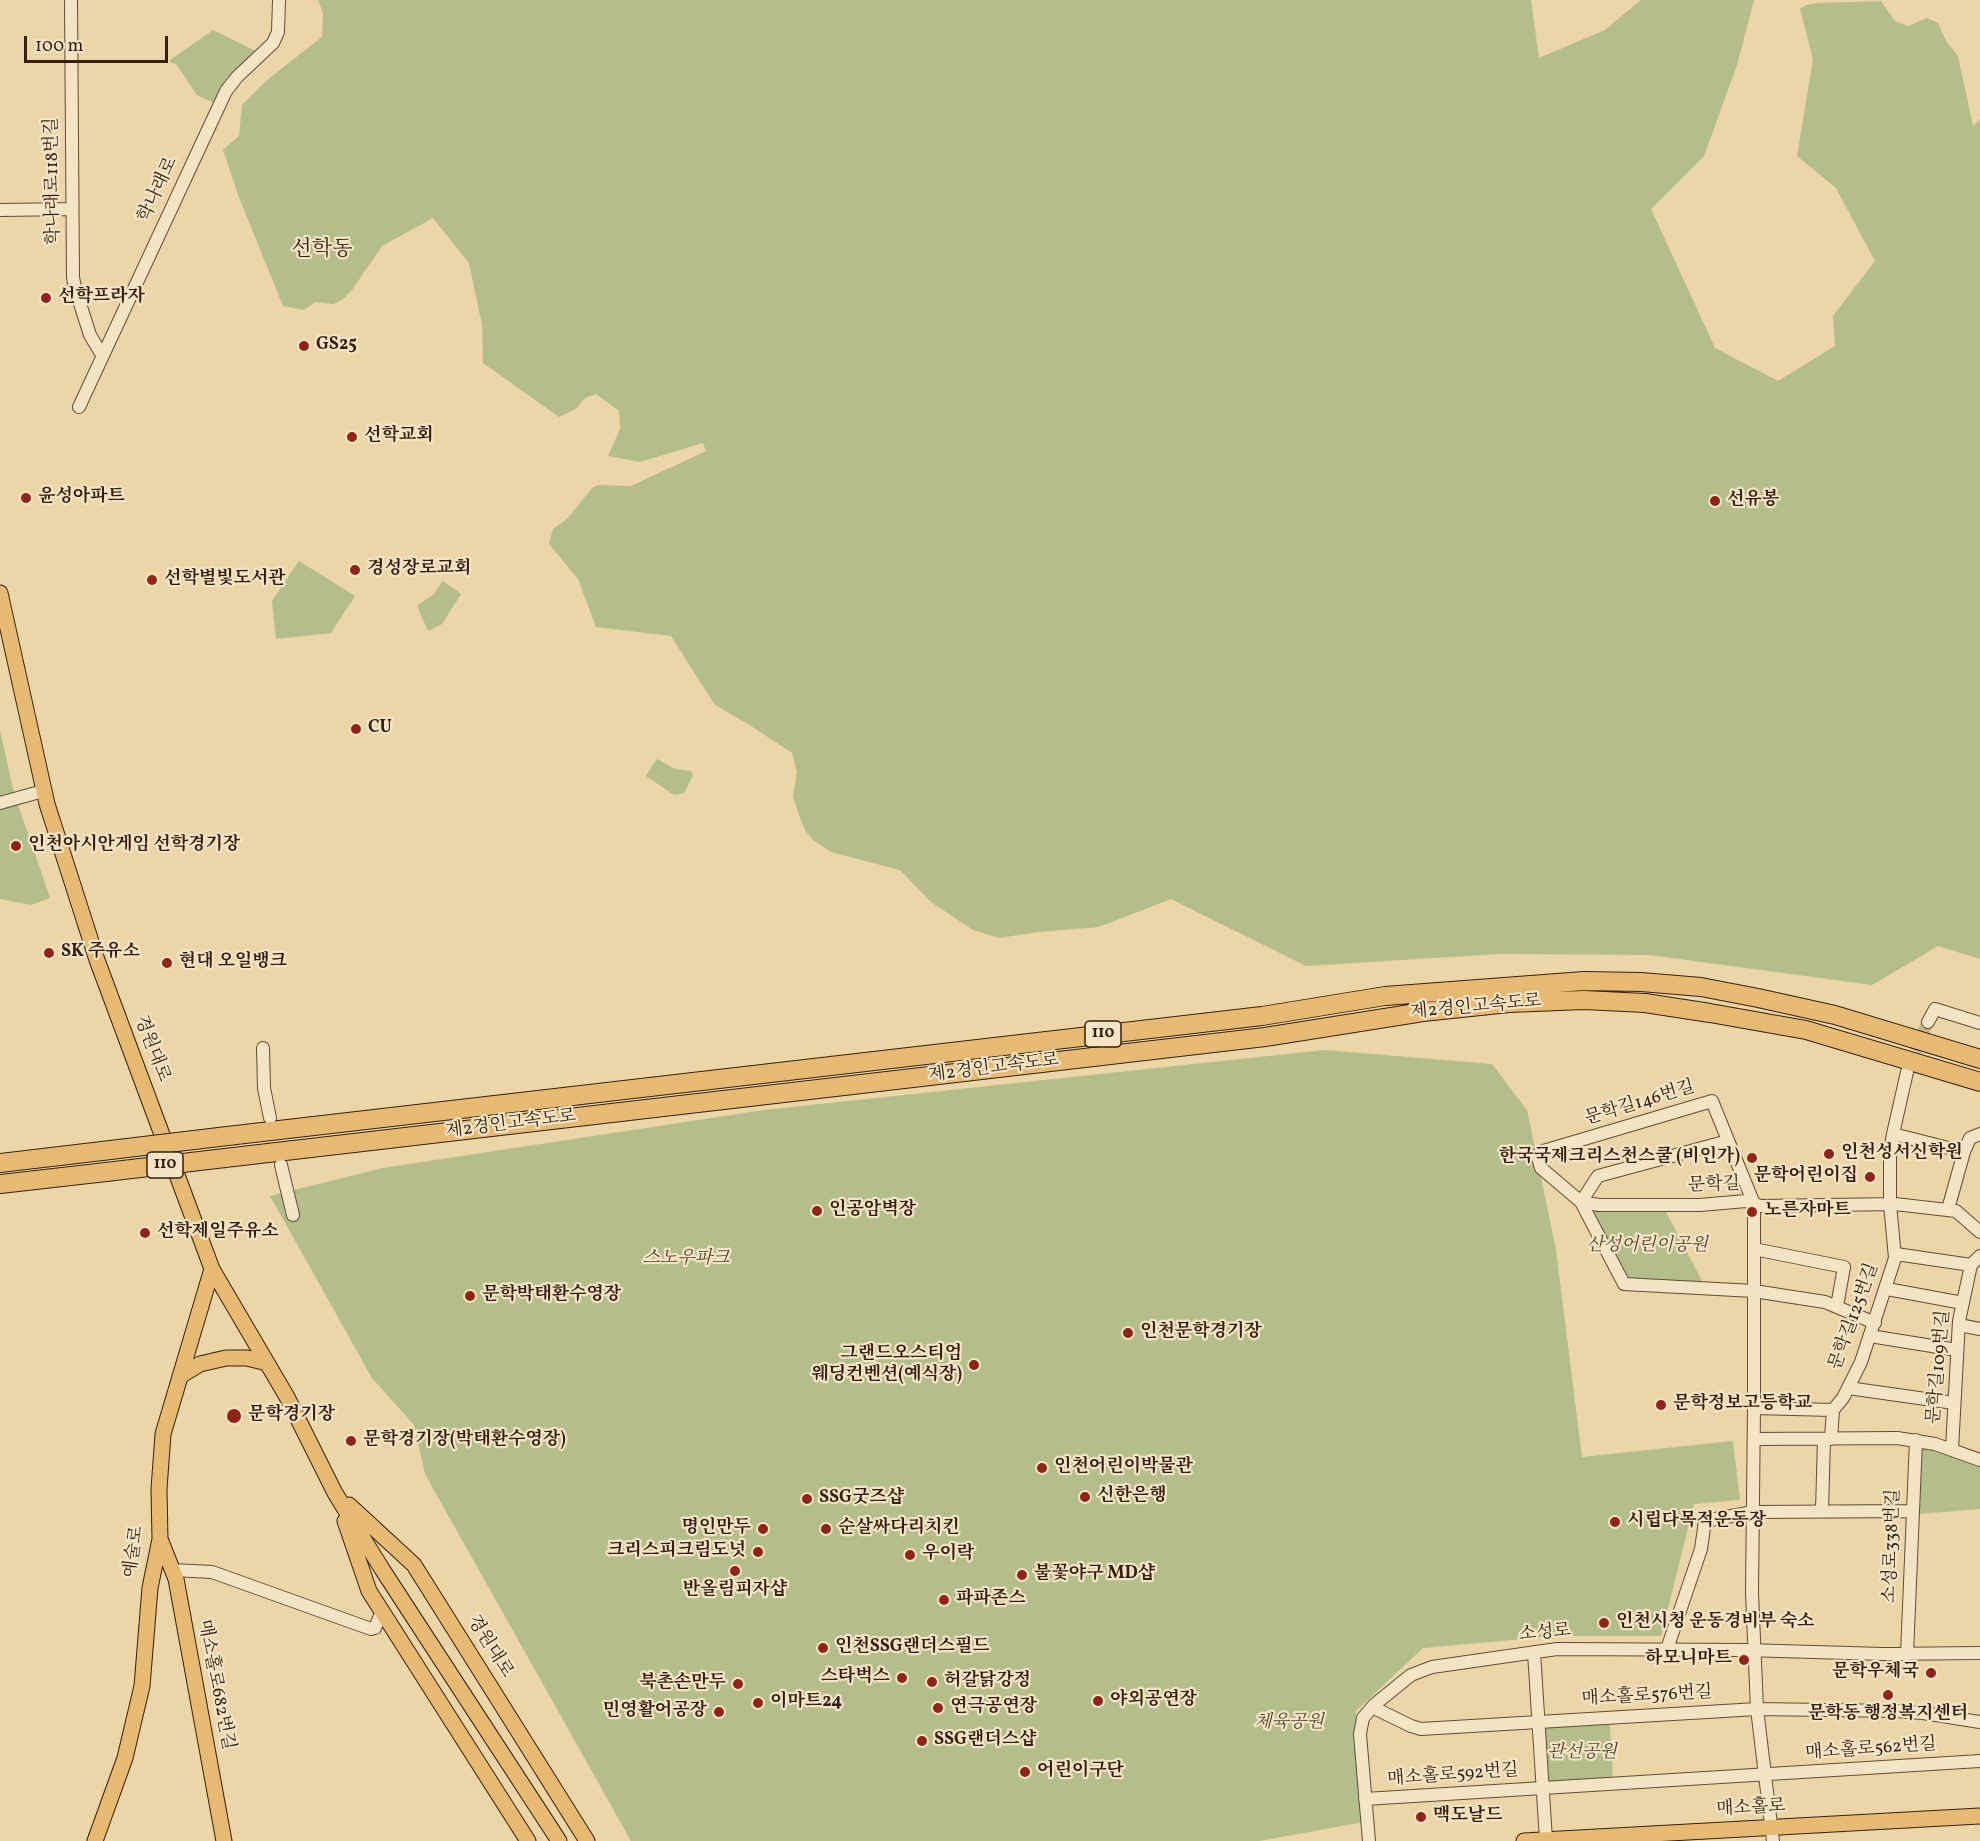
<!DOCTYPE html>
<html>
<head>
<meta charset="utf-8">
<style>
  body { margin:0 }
  #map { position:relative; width:1980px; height:1841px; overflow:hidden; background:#ecd5a6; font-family:Vollkorn,serif }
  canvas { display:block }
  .scale { position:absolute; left:24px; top:36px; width:144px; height:27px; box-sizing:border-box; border:3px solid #341f10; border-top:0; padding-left:8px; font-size:18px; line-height:21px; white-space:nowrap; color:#341f10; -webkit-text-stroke:4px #f3e4c5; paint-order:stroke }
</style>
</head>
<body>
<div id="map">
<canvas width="1980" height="1841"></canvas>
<div class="scale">100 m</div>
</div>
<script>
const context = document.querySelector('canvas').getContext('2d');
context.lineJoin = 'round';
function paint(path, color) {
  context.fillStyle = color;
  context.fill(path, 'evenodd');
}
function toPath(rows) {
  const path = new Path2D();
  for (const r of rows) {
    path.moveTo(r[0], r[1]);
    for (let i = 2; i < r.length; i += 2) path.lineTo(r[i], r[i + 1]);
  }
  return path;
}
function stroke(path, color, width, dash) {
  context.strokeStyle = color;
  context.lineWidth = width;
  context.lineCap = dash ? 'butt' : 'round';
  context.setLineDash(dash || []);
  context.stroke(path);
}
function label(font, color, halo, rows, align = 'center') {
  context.font = font + ' Vollkorn,"Noto Serif KR",serif';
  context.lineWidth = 4.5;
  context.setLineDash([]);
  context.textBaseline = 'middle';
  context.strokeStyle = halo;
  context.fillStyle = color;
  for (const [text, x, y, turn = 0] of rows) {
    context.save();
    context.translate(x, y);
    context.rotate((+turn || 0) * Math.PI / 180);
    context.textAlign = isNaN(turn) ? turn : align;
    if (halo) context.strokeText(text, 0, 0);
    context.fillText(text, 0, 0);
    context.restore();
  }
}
paint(toPath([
  [318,0,1531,0,1539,58,1605,30,1641,0,1754,0,1737,65,1704,156,1651,209,1715,348,1778,381,1835,346,1833,316,1875,261,1836,188,1797,156,1813,59,1800,9,1806,5,1817,3,1881,1,1895,21,1908,26,1927,18,1938,23,1946,41,1958,56,1973,126,1980,119,1980,959,1938,946,1872,985,1650,955,1499,954,1306,966,1171,899,1099,927,1038,932,999,938,973,930,931,902,900,870,831,852,813,840,805,830,800,818,793,797,797,772,792,753,748,724,715,705,671,636,596,627,578,579,549,544,553,529,567,519,592,488,598,485,631,486,706,451,703,443,640,462,608,456,620,429,619,411,596,394,585,398,577,408,559,417,483,363,482,325,469,263,433,218,382,246,352,290,342,300,333,304,315,302,304,310,283,306,238,195,223,150,239,136,242,105,267,80,322,37,323,13],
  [213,30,260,53,218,105,197,95,176,64,170,62,170,60],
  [299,561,355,596,331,633,276,639,272,601],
  [443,581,461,594,442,624,428,631,417,606,434,594],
  [0,730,14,793,50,898,31,905,0,899],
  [657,759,675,769,691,771,693,775,684,793,674,795,646,776],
  [1325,1050,1492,1064,1527,1110,1556,1250,1582,1457,1733,1441,1740,1500,1694,1504,1661,1636,1557,1636,1423,1648,1356,1711,1364,1822,1259,1841,631,1841,425,1474,414,1425,372,1378,270,1196,383,1168,764,1110],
  [1590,1209,1666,1212,1702,1281,1629,1281],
  [1921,1447,1950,1455,1980,1466,1980,1509,1918,1514],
  [1610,1725,1613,1780,1546,1784,1545,1726]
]), '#b3be8a');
stroke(toPath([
  [1909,1068,1928,1021]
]), '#c7b188', 12, [12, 6]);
const minor = toPath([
  [71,0,73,277,75,288,90,335,102,355],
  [0,210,72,209],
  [79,407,226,91,237,77,273,43,278,32,279,0],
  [0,803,43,791],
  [1928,1022,1935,1009,1980,1023],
  [263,1048,264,1088,270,1118],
  [1893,1134,1907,1072],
  [281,1165,293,1215],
  [1581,1202,1624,1284,1754,1291,1825,1302,1875,1323],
  [1581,1202,1598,1176,1728,1141],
  [1948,1209,1964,1152,1970,1138,1980,1134],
  [1754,1249,1844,1267,1837,1306],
  [1896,1254,1971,1265],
  [1887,1289,1963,1303],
  [1959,1325,1980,1329],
  [1870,1336,1957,1350],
  [1848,1388,1954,1403],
  [1754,1408,1833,1410],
  [1754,1439,1897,1438,1935,1444,1980,1460],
  [1831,1439,1833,1410,1843,1398,1861,1362,1895,1258,1890,1204,1890,1152,1893,1134,1964,1152],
  [1952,1449,1959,1321,1971,1265,1980,1256],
  [1822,1511,1824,1439],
  [173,1570,212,1572,371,1629,375,1628,382,1611],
  [1667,1649,1701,1549,1705,1521,1753,1512,1913,1511],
  [1534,1652,1546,1840],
  [1907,1654,1916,1440],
  [1372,1707,1411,1726,1421,1729,1757,1709,1896,1711,1923,1713,1980,1722],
  [1365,1799,1980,1761],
  [1369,1841,1360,1734,1363,1718,1374,1705,1411,1675,1432,1667,1557,1649,1745,1650,1883,1654,1980,1653],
  [1773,1841,1757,1709,1752,1593,1754,1406,1754,1204,1712,1101,1540,1152,1538,1158,1541,1168,1581,1202,1599,1205,1700,1205,1746,1201,1754,1204,1761,1206,1895,1204,1956,1211,1980,1232]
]);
const major = toPath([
  [0,593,47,804,97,960,212,1269,287,1397,335,1493,382,1569,559,1841],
  [180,1376,200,1364,226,1358,247,1358,267,1363],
  [349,1505,414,1565,587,1841],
  [345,1521,369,1591,528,1841],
  [160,1539,176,1579,224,1841],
  [95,1841,125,1758,142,1686,150,1588,160,1539,159,1489,163,1434,212,1269],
  [1524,1841,1980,1816]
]);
const highway = toPath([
  [219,1137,1262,1016,1385,996,1584,981,1641,982,1701,987,1758,998,1835,1015,1980,1059],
  [225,1158,1265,1037,1423,1012,1509,1003,1584,1000,1645,1003,1710,1013,1806,1030,1980,1082],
  [0,1163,102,1151],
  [0,1184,106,1172]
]);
stroke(minor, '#624c36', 14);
stroke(major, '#341f10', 17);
stroke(highway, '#341f10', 20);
stroke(minor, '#f3e4c5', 12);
stroke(major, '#e6ba73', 15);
stroke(highway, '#e6ba73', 18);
const highwayBridge = toPath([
  [102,1151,219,1137],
  [106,1172,225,1158]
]);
stroke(highwayBridge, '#341f10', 20, []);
stroke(highwayBridge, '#e6ba73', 18);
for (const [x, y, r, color] of [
  [46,298,6,"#8f2418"],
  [304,346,6,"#8f2418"],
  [352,437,6,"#8f2418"],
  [26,498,6,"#8f2418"],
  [1715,501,6,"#8f2418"],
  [355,570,6,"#8f2418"],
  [152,580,6,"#8f2418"],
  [356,729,6,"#8f2418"],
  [16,846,6,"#8f2418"],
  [49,953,6,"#8f2418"],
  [167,963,6,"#8f2418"],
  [1829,1154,6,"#8f2418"],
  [1752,1158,6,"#8f2418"],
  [1870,1177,6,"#8f2418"],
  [817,1211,6,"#8f2418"],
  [1752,1212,6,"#8f2418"],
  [145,1233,6,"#8f2418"],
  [470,1296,6,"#8f2418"],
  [1128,1333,6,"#8f2418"],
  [974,1365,6,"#8f2418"],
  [1661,1405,6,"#8f2418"],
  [234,1416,8,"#8f2418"],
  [351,1441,6,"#8f2418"],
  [1042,1468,6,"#8f2418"],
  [1085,1497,6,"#8f2418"],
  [807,1499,6,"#8f2418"],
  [1615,1522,6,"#8f2418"],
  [763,1529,6,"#8f2418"],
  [826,1529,6,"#8f2418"],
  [758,1552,6,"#8f2418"],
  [910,1555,6,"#8f2418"],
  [735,1571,6,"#8f2418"],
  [1022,1575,6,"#8f2418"],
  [944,1600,6,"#8f2418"],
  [1604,1623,6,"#8f2418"],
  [823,1648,6,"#8f2418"],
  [1744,1660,6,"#8f2418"],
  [1931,1673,6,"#8f2418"],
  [902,1678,6,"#8f2418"],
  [932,1682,6,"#8f2418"],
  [738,1684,6,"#8f2418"],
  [1888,1695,6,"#8f2418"],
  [1098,1701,6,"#8f2418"],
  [758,1703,6,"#8f2418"],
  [938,1708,6,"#8f2418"],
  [719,1712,6,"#8f2418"],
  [922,1741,6,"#8f2418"],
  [1025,1772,6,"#8f2418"],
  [1421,1817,6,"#8f2418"]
]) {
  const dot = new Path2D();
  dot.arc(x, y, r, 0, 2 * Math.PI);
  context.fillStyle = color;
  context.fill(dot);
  stroke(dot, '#f3e4c5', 2);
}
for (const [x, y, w] of [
  [1103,1034,36],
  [165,1165,36]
]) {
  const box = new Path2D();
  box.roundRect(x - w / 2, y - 13, w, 26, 4.5);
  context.fillStyle = '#f3e4c5';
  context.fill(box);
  stroke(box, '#341f10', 1.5);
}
label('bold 16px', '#341f10', null, [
  ["110",1103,1034],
  ["110",165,1165]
]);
label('18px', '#341f10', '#f3e4c5', [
  ["학나래로118번길",54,181,-91],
  ["학나래로",159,190,-65],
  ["제2경인고속도로",1476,1008,-5],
  ["경원대로",151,1049,69],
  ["제2경인고속도로",994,1069,-7],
  ["문학길146번길",1640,1104,-17],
  ["제2경인고속도로",511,1125,-7],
  ["문학길",1714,1186,-2],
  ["문학길125번길",1855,1317,-70],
  ["문학길109번길",1940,1367,-85],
  ["소성로338번길",1893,1546,-88],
  ["예술로",135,1552,-82],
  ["소성로",1545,1634,-5],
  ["경원대로",489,1647,58],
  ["매소홀로682번길",215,1685,79],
  ["매소홀로576번길",1647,1697,-3],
  ["매소홀로562번길",1871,1750,-4],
  ["매소홀로592번길",1453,1776,-4],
  ["매소홀로",1751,1809,-3]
]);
label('bold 18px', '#341f10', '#f3e4c5', [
  ["선학프라자",58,298],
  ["GS25",316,346],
  ["선학교회",364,437],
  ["윤성아파트",38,498],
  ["선유봉",1727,501],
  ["경성장로교회",367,570],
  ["선학별빛도서관",164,580],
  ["CU",368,729],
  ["인천아시안게임 선학경기장",28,846],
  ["SK 주유소",61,953],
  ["현대 오일뱅크",179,963],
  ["인천성서신학원",1841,1154],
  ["한국국제크리스천스쿨 (비인가)",1740,1158,"right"],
  ["문학어린이집",1858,1177,"right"],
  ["인공암벽장",829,1211],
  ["노른자마트",1764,1212],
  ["선학제일주유소",157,1233],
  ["문학박태환수영장",482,1296],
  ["인천문학경기장",1140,1333],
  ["그랜드오스티엄",962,1355,"right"],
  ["웨딩컨벤션(예식장)",962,1376,"right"],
  ["문학정보고등학교",1673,1405],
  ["문학경기장",248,1416],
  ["문학경기장(박태환수영장)",363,1441],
  ["인천어린이박물관",1054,1468],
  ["신한은행",1097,1497],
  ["SSG굿즈샵",819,1499],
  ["시립다목적운동장",1627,1522],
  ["명인만두",751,1529,"right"],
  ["순살싸다리치킨",838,1529],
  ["크리스피크림도넛",746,1552,"right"],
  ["우이락",922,1555],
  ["불꽃야구 MD샵",1034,1575],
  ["반올림피자샵",735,1591,"center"],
  ["파파존스",956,1600],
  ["인천시청 운동경비부 숙소",1616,1623],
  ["인천SSG랜더스필드",835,1648],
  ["하모니마트",1732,1660,"right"],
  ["문학우체국",1919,1673,"right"],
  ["스타벅스",890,1678,"right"],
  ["허갈닭강정",944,1682],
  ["북촌손만두",726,1684,"right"],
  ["야외공연장",1110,1701],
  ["이마트24",770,1703],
  ["연극공연장",950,1708],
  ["민영활어공장",707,1712,"right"],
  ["문학동 행정복지센터",1888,1715,"center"],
  ["SSG랜더스샵",934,1741],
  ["어린이구단",1037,1772],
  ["맥도날드",1433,1817]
], 'left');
label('italic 18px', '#54472e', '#f3e4c5', [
  ["산성어린이공원",1647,1247],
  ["스노우파크",686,1260],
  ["체육공원",1289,1724],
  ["관선공원",1582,1754]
]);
label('21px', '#341f10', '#f3e4c5', [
  ["선학동",322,251]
]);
</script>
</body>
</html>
